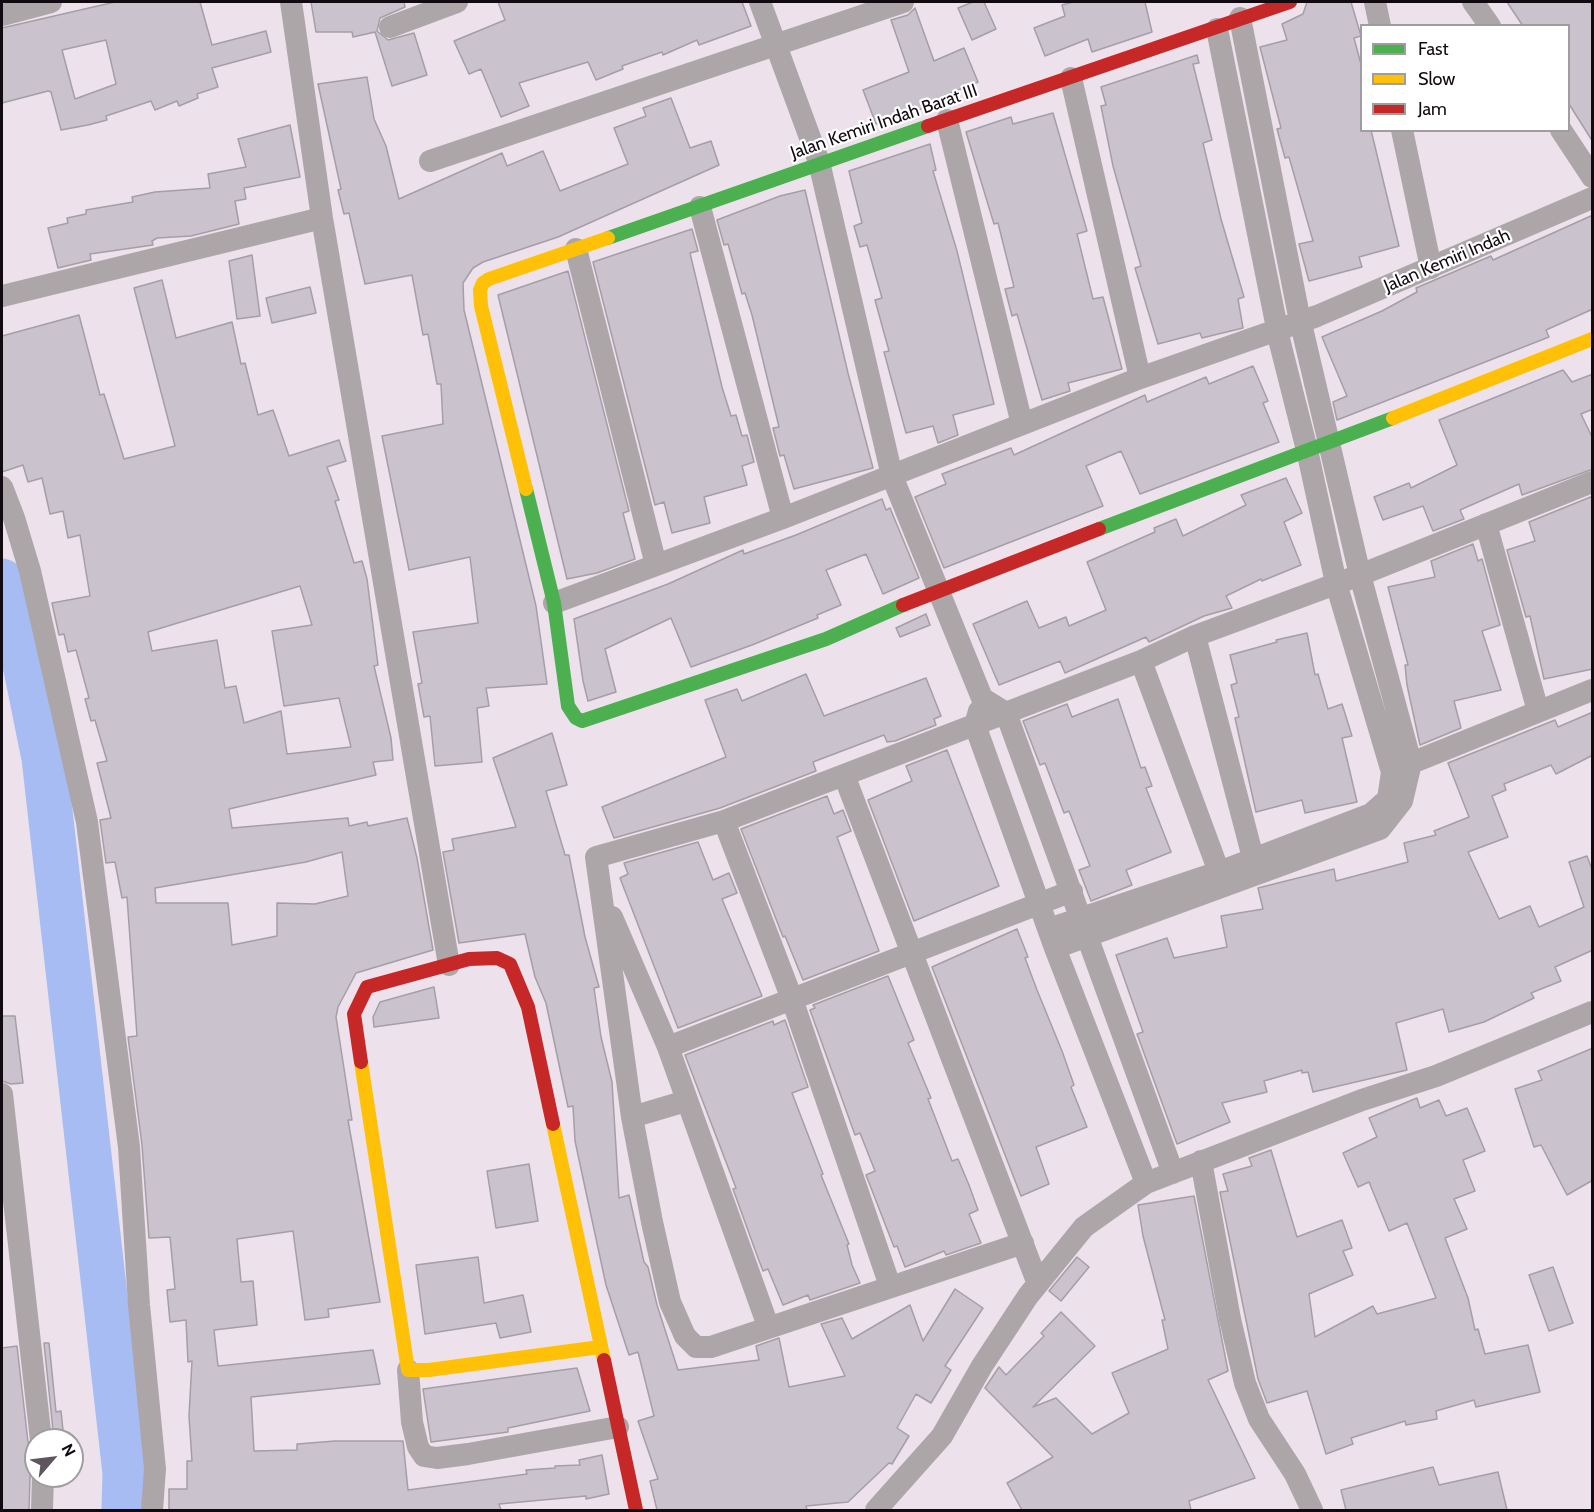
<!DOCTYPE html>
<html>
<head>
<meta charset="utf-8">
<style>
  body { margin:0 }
  #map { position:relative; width:1594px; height:1512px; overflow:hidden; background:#ede1ec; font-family:Cabin,sans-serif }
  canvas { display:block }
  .frame { position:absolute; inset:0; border:3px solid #120a11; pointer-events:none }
  .legend { position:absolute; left:1360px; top:24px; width:210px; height:108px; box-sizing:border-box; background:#fff; border:2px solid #a09da0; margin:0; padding:8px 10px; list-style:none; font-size:18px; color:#120a11 }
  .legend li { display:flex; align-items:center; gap:12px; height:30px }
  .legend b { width:30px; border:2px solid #a09da0 }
  .north { position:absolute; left:24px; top:1428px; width:60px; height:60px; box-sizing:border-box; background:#fff; border:2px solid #a09da0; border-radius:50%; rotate:62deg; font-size:16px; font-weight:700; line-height:24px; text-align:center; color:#120a11 }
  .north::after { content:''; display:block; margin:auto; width:21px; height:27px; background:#5f555e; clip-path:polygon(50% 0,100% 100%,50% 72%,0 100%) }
</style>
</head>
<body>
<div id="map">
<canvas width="1594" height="1512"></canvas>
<div class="frame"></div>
<ul class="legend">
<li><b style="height:8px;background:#4caf50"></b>Fast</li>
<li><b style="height:8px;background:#ffc107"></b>Slow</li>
<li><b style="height:8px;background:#c62828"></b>Jam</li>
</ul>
<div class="north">N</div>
</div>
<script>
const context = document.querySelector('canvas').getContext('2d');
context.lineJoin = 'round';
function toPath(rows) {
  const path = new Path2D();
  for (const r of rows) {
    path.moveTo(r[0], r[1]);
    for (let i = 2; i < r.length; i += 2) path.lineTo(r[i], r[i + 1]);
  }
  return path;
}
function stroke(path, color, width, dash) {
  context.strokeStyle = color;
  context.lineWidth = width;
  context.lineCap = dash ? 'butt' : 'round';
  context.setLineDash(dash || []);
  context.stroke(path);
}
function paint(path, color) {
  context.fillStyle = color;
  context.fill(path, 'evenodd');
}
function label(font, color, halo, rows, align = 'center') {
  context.font = font + ' Cabin,sans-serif';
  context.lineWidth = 4.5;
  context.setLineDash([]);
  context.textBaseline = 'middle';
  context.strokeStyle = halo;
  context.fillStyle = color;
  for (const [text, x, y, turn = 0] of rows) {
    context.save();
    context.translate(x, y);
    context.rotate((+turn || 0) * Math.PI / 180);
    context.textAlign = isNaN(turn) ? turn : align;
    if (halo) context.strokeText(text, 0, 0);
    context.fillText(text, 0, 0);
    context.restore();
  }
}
stroke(toPath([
  [2,581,26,669,44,758,125,1473,124,1510]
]), '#a6bcf2', 45);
const building = toPath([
  [115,2,200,2,212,45,266,31,271,52,212,68,218,87,197,94,198,98,179,106,177,101,155,110,151,101,106,116,107,120,88,125,61,130,51,92,48,91,2,103,2,28,115,2],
  [106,40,116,84,75,99,62,50,106,40],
  [311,2,404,2,405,7,380,18,377,31,388,40,414,33,427,75,392,86,375,32,353,37,352,32,316,32,311,2],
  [498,2,742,2,751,26,699,45,697,40,663,55,662,52,622,66,623,69,596,80,588,62,519,83,529,106,501,117,481,69,469,74,454,41,505,20,498,2],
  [973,2,984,2,996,29,972,40,958,8,973,2],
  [1073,2,1145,2,1152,32,1092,52,1088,39,1045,56,1034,28,1065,16,1062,5,1073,2],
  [1307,2,1351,2,1361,36,1354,38,1362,68,1362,130,1371,130,1399,246,1359,257,1362,267,1309,281,1299,244,1313,241,1289,157,1285,158,1277,129,1281,128,1260,47,1287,40,1282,24,1303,14,1307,2],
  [1507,2,1593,2,1593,142,1569,104,1569,26,1523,26,1507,2],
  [915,8,934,61,964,48,978,82,934,100,936,104,876,124,863,90,909,72,891,20,908,15,915,8],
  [1197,55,1199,63,1193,64,1212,140,1203,143,1221,219,1244,297,1238,299,1243,328,1202,338,1200,333,1158,344,1135,268,1141,266,1113,166,1101,106,1106,105,1101,87,1197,55],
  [367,77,374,119,386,146,399,199,502,153,507,166,543,151,560,191,628,164,614,128,646,116,643,108,671,98,690,148,711,141,719,165,558,237,483,262,473,268,463,283,464,310,536,606,547,684,486,688,489,706,477,708,482,762,435,766,430,716,424,717,418,684,422,683,413,632,478,623,470,557,409,570,382,436,443,424,441,384,437,384,428,334,423,335,412,275,365,284,349,213,344,214,338,190,341,189,318,84,367,77],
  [1053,113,1087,231,1077,234,1093,299,1103,297,1122,369,1068,383,1070,391,1042,400,1017,314,1012,316,1005,289,1014,287,998,223,994,224,966,132,1011,117,1013,124,1053,113],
  [290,125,300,177,244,188,246,199,235,201,239,224,191,236,157,238,152,241,153,245,90,254,91,260,58,268,48,228,68,223,67,218,86,214,86,210,133,202,132,197,155,192,210,188,208,174,246,167,238,139,290,125],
  [930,144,936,170,933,171,957,251,994,404,953,415,958,435,938,443,933,426,906,433,884,352,889,351,875,300,882,298,867,245,860,247,854,226,862,223,849,171,930,144],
  [805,190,848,373,873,468,794,489,784,455,780,456,773,428,779,427,752,315,745,293,742,294,728,244,724,245,717,220,780,196,805,190],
  [1593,215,1593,309,1546,330,1549,337,1337,420,1333,402,1347,396,1322,337,1382,311,1417,292,1416,288,1491,256,1493,260,1593,215],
  [692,229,698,251,690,253,722,387,731,416,736,415,742,436,747,435,754,462,742,466,747,485,704,497,710,523,672,533,664,502,655,505,593,262,692,229],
  [252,255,260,316,237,319,229,261,252,255],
  [568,271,629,511,623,513,635,559,597,573,567,579,498,295,568,271],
  [162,280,176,338,232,322,241,364,245,363,258,415,273,410,289,456,339,440,346,461,327,467,339,500,335,501,354,563,362,561,367,579,378,665,374,666,391,738,393,760,373,762,376,775,229,809,232,828,348,818,349,826,367,822,368,826,407,818,417,858,433,950,356,973,338,1007,336,1017,352,1120,348,1120,380,1302,328,1309,329,1317,305,1320,293,1231,237,1239,241,1282,253,1281,257,1325,214,1330,218,1366,373,1350,380,1384,251,1397,254,1451,297,1450,297,1444,335,1441,403,1441,408,1490,527,1474,526,1470,555,1468,555,1466,580,1465,579,1460,602,1455,609,1494,586,1499,586,1496,499,1504,501,1510,169,1510,169,1489,187,1489,187,1461,192,1461,189,1416,192,1361,188,1362,186,1320,170,1322,167,1290,175,1289,170,1237,149,1238,142,1145,128,1037,137,1036,127,897,122,898,115,862,106,863,100,820,111,818,97,763,107,761,95,720,91,721,85,699,89,698,76,650,68,652,64,634,59,635,52,603,90,596,80,535,68,538,63,511,50,514,42,478,28,482,23,465,2,472,2,336,79,315,100,395,104,394,124,459,175,446,134,288,162,280],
  [300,586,312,625,272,631,284,706,339,698,351,747,287,754,281,711,244,723,236,686,225,688,217,640,152,651,148,632,300,586],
  [342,852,348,896,315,904,277,903,277,936,232,945,228,903,156,903,155,888,306,862,342,852],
  [310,287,316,313,272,323,266,298,310,287],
  [1253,366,1268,401,1263,403,1279,442,1140,494,1121,451,1086,466,1103,506,944,568,915,497,946,484,942,474,1011,448,1014,455,1145,395,1147,402,1206,377,1209,384,1253,366],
  [1563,370,1572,382,1593,374,1593,409,1581,414,1593,439,1593,469,1522,495,1519,484,1460,510,1464,519,1433,531,1423,506,1383,520,1374,497,1409,483,1411,488,1457,465,1439,420,1563,370],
  [1286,478,1302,513,1284,522,1301,565,1262,581,1261,579,1226,596,1232,608,1204,616,1149,642,1146,637,1065,673,1060,661,999,685,973,624,1027,601,1039,628,1066,617,1069,626,1106,610,1087,562,1155,532,1154,528,1176,519,1183,536,1246,505,1241,495,1286,478],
  [1593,496,1593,669,1544,679,1530,616,1526,617,1507,550,1535,541,1529,522,1593,496],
  [882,499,886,510,890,508,919,578,883,594,866,554,826,570,841,605,817,615,818,618,752,645,691,667,671,618,605,649,616,692,588,701,583,681,574,619,668,584,743,550,744,554,796,535,882,499],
  [1473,544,1478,561,1482,559,1500,625,1482,631,1501,690,1454,701,1461,728,1420,745,1407,685,1405,665,1408,665,1388,587,1435,577,1431,561,1473,544],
  [926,614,930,625,900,637,896,628,926,614],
  [1307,633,1315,675,1318,674,1328,709,1342,704,1352,736,1342,738,1357,802,1305,813,1302,800,1256,812,1235,718,1239,717,1231,685,1237,683,1230,655,1277,642,1276,640,1307,633],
  [806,674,824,716,926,678,941,716,934,719,936,725,895,741,887,742,884,735,813,762,816,771,720,808,614,838,602,807,726,757,705,700,737,689,742,701,806,674],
  [1118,699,1141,768,1145,767,1152,786,1146,788,1171,852,1126,870,1132,885,1091,901,1079,870,1090,866,1069,811,1064,813,1045,763,1040,765,1023,721,1067,704,1072,717,1118,699],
  [1593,712,1593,755,1556,774,1551,765,1504,784,1506,790,1492,796,1508,837,1468,852,1499,919,1530,906,1539,927,1584,907,1569,862,1587,856,1593,872,1593,950,1555,967,1561,981,1531,993,1534,998,1484,1022,1449,1032,1443,1009,1396,1023,1407,1070,1313,1092,1308,1072,1302,1073,1302,1070,1264,1081,1267,1092,1222,1103,1230,1122,1177,1144,1137,1034,1143,1032,1116,955,1167,938,1174,958,1227,947,1221,916,1263,909,1258,888,1334,869,1336,881,1408,862,1404,843,1436,835,1434,831,1469,817,1448,763,1555,720,1558,727,1593,712],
  [552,733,567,785,546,791,565,855,569,855,585,937,599,987,594,988,601,1037,612,1082,619,1198,629,1195,644,1262,648,1267,657,1305,678,1370,759,1360,756,1346,779,1338,789,1387,845,1376,821,1324,842,1318,852,1339,910,1305,923,1341,955,1289,983,1308,945,1366,951,1370,931,1403,916,1394,897,1428,909,1436,892,1464,889,1463,848,1502,806,1506,807,1510,657,1510,650,1481,658,1479,638,1421,654,1416,638,1352,629,1355,606,1285,575,1141,573,1106,568,1107,546,1003,535,977,525,934,459,943,443,852,454,850,452,839,516,827,493,758,552,733],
  [947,750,999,886,914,921,868,800,912,781,906,766,947,750],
  [827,796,834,814,843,810,851,831,837,837,879,951,803,980,785,936,783,937,741,829,827,796],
  [698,842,713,880,729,873,737,893,722,899,762,996,678,1028,620,878,628,874,624,863,698,842],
  [1017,929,1028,957,1025,958,1037,990,1062,1051,1074,1085,1071,1087,1087,1127,1036,1147,1049,1184,1021,1196,932,967,1017,929],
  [888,976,914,1040,908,1043,931,1098,928,1099,952,1161,958,1159,969,1185,978,1210,969,1214,981,1243,946,1255,944,1251,905,1267,897,1246,894,1247,866,1175,875,1171,860,1133,855,1135,810,1010,815,1008,813,1005,888,976],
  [434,987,439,1018,374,1027,373,1017,380,1002,434,987],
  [2,1016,15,1016,23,1083,11,1084,2,1081,2,1016],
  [785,1020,808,1087,792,1093,823,1174,821,1175,849,1244,847,1245,852,1265,860,1283,810,1300,808,1295,783,1305,768,1269,763,1271,758,1258,733,1189,736,1188,685,1055,773,1021,774,1025,785,1020],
  [1593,1048,1593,1180,1567,1195,1541,1145,1534,1147,1515,1089,1542,1080,1538,1071,1593,1048],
  [1417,1098,1420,1108,1439,1100,1446,1116,1467,1108,1485,1151,1463,1160,1475,1191,1454,1199,1467,1229,1445,1238,1468,1298,1475,1330,1478,1329,1485,1354,1528,1345,1540,1392,1476,1407,1474,1400,1436,1411,1437,1419,1406,1425,1405,1421,1351,1438,1353,1444,1326,1454,1307,1391,1267,1403,1258,1379,1220,1192,1228,1191,1223,1174,1252,1166,1249,1158,1271,1150,1297,1237,1342,1220,1352,1248,1343,1251,1353,1275,1309,1294,1315,1337,1373,1306,1377,1314,1436,1298,1407,1223,1389,1231,1369,1182,1358,1187,1343,1153,1377,1137,1369,1118,1417,1098],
  [529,1164,538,1221,496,1228,487,1171,529,1164],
  [1194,1196,1228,1371,1208,1380,1255,1478,1189,1501,1191,1510,1022,1510,1007,1483,1053,1457,985,1388,999,1367,1006,1375,1044,1336,1041,1333,1061,1312,1095,1346,1033,1407,1056,1398,1092,1434,1129,1413,1112,1373,1168,1349,1162,1320,1165,1320,1143,1236,1138,1205,1194,1196],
  [478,1257,484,1303,523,1295,531,1332,500,1338,496,1323,425,1334,416,1265,478,1257],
  [1077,1257,1089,1267,1061,1301,1049,1291,1077,1257],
  [1553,1267,1573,1323,1549,1331,1529,1275,1553,1267],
  [44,1343,49,1343,56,1412,61,1411,64,1440,54,1440,44,1343],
  [17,1346,28,1442,33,1450,34,1466,30,1476,29,1510,2,1510,2,1348,17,1346],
  [577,1368,590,1411,508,1428,508,1432,431,1442,423,1389,577,1368],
  [1433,1467,1439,1485,1498,1472,1507,1510,1346,1510,1341,1490,1433,1467]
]);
paint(building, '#cac3ce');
stroke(building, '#a49ea7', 1.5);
stroke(toPath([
  [291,2,322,218,449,965],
  [760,2,819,162,892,476,982,698,1006,713,1173,1173],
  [1375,2,1380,26],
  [1473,2,1490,26],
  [2,15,51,2],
  [390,27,457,2],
  [1071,78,1140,378],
  [947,120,1022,424],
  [1402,130,1431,268],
  [1561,130,1592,177],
  [430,161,903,2],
  [700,207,783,518],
  [576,249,656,565],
  [2,296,322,218],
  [2,487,14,518,30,571,87,822,129,1147,139,1305,155,1469,152,1510],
  [1486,524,1538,711],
  [554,603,783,518,1140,378,1317,316,1592,198],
  [1195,636,1257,873],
  [1141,661,1219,872],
  [979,711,975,725,1055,948,1146,1183],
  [1399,768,1592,690],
  [844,775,1038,1284],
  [724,821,792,999,890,1286],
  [612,917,668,1047,768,1326],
  [1049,929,1219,872,1371,814,1388,799,1392,772,1336,583,1307,450,1280,343,1217,29],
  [1055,948,1380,829,1402,801,1411,763,1360,575,1298,311,1240,18],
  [668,1047,1072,891],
  [2,1094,41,1440],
  [632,1117,686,1101],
  [1201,1161,1230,1319,1245,1383,1259,1419,1295,1474,1312,1510],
  [1023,1243,711,1347,696,1347,685,1336,670,1302,652,1222,632,1117,596,857,724,821,1141,661,1195,636,1360,575,1592,482],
  [408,1370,412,1422,418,1447,424,1456,437,1458,468,1454,618,1427],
  [42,1510,43,1476],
  [876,1510,942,1436,982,1366,1028,1296,1084,1227,1146,1183,1362,1100,1436,1076,1592,1012]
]), '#aca6a9', 22);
stroke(toPath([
  [608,238,928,126],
  [526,489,554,603,568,706,576,718,582,721,826,639,903,605],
  [1099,529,1393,418]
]), '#4caf50', 14);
stroke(toPath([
  [1393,418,1592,339],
  [526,489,481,306,480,290,483,283,489,279,608,238],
  [361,1062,408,1370,429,1370,600,1347],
  [553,1124,604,1360]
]), '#ffc107', 14);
stroke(toPath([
  [928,126,1290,2],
  [903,605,1099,529],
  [361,1062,354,1014,367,987,469,959,497,958,510,964,528,1007,553,1124],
  [604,1360,636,1510]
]), '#c62828', 14);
label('18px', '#120a11', '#fff', [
  ["Jalan Kemiri Indah Barat III",884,122,-19],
  ["Jalan Kemiri Indah",1447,261,-23]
]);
</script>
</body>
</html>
